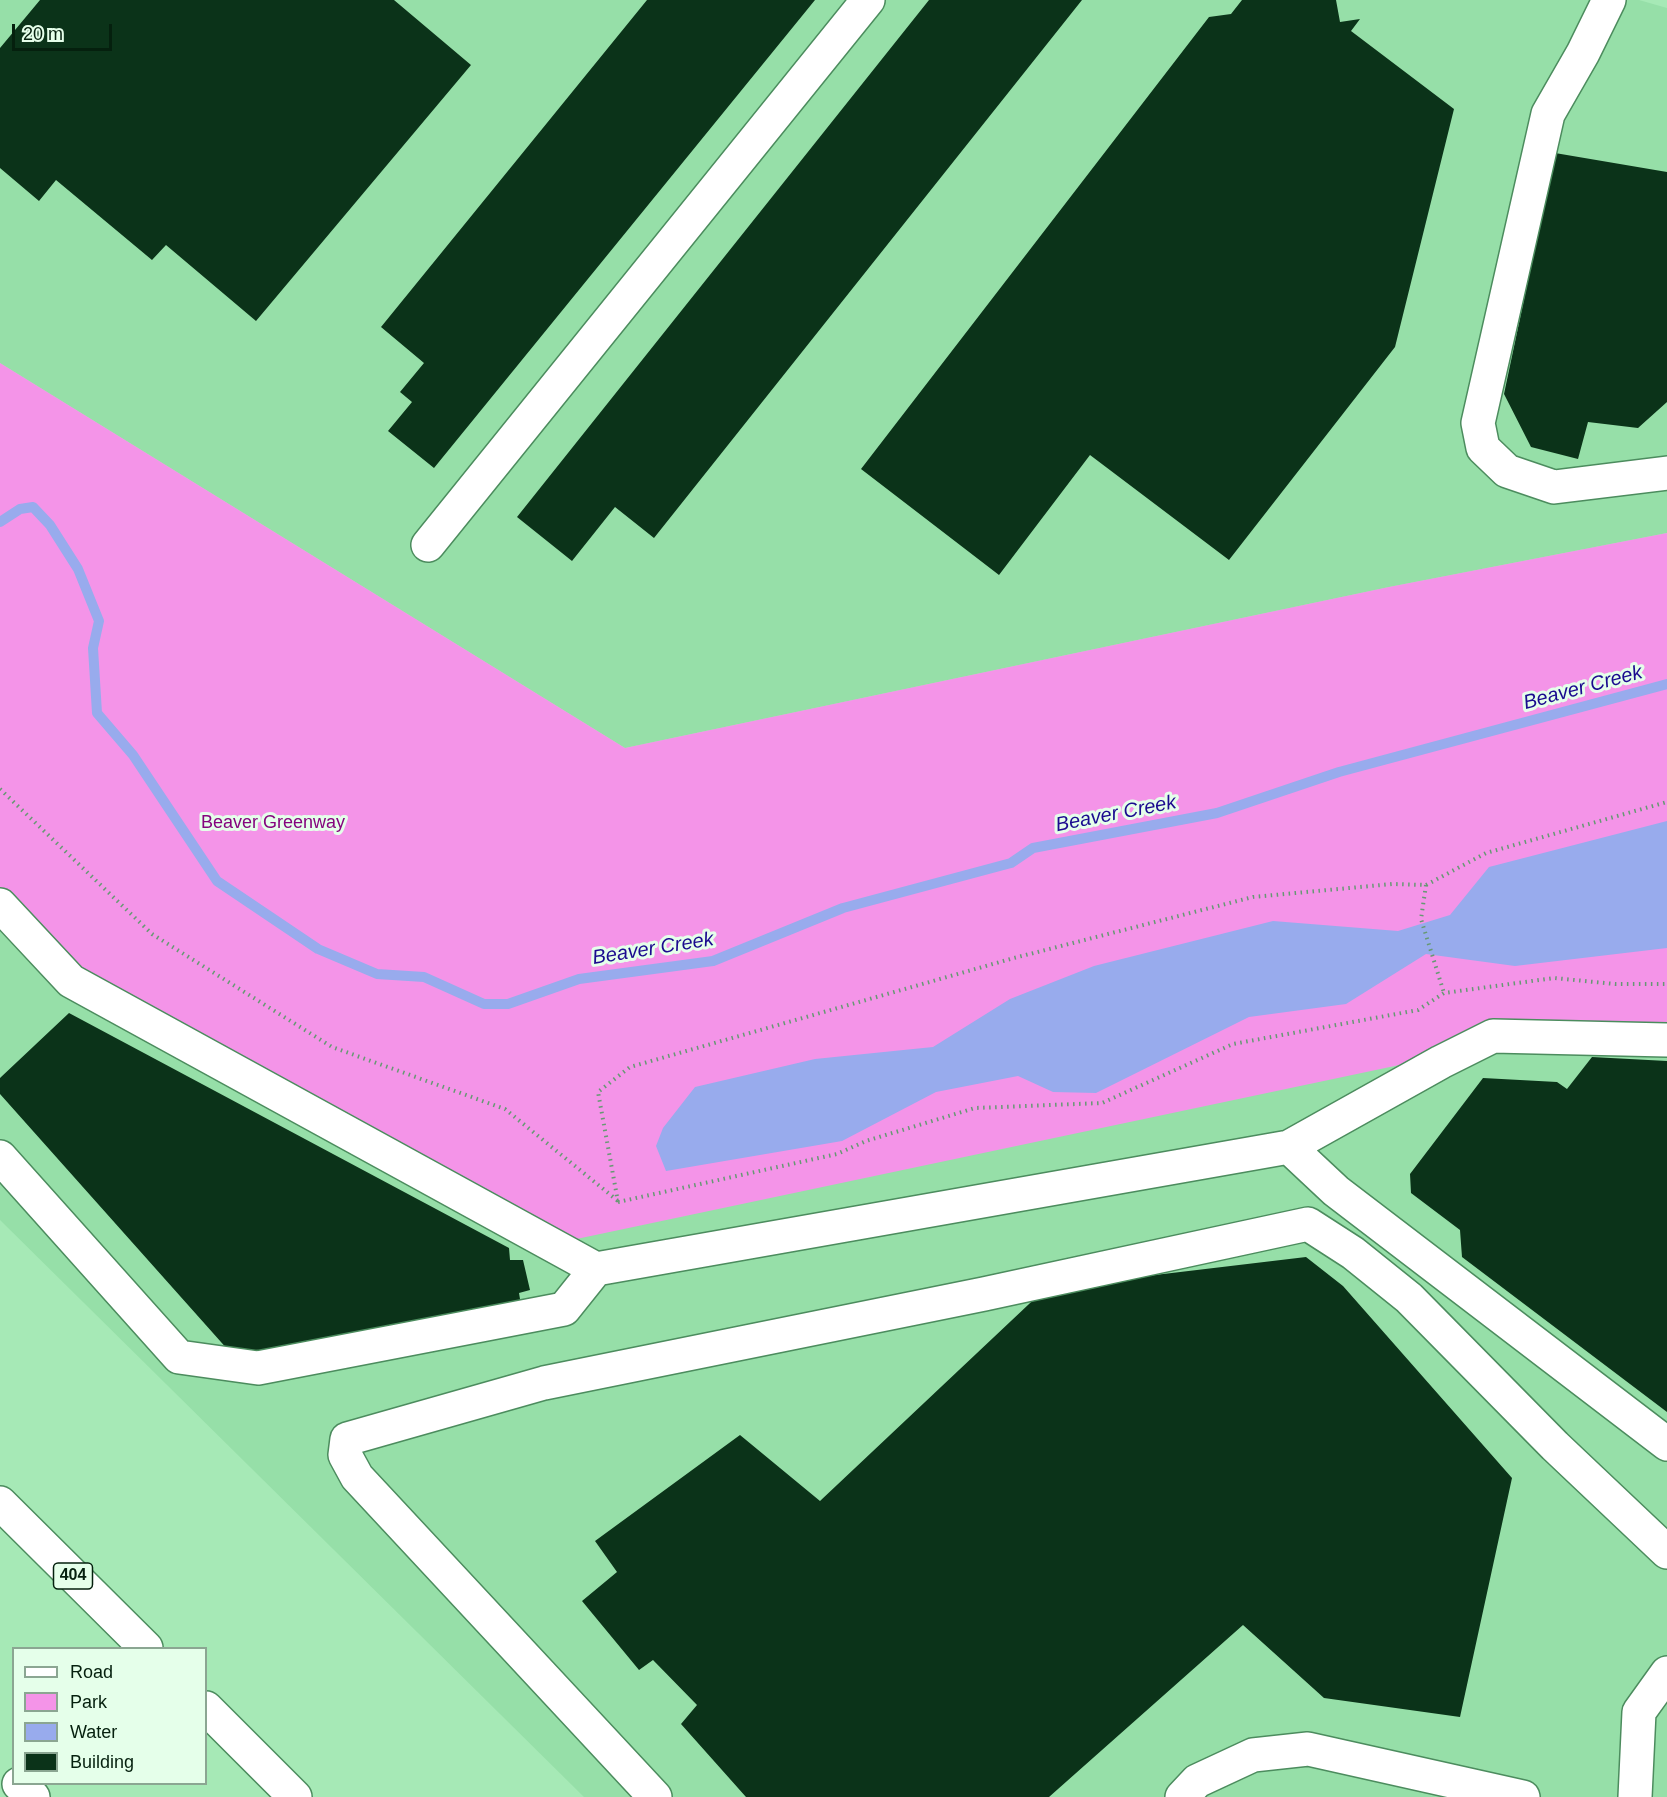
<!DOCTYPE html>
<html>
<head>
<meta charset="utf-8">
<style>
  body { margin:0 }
  #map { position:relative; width:1667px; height:1797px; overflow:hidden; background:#a6e9b6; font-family:Arial,sans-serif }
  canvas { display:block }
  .legend { position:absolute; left:12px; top:1647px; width:195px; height:138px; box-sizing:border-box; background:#e5ffea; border:2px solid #8ba692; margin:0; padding:8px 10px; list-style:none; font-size:18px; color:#05200e }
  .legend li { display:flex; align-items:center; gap:12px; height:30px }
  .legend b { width:30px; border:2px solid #8ba692 }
  .scale { position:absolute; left:12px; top:24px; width:100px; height:27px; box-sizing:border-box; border:3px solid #05200e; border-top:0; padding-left:8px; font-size:18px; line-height:21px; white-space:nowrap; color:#05200e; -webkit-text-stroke:4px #e5ffea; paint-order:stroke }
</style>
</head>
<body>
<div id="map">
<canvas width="1667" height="1797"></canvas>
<ul class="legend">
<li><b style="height:8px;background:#fff"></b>Road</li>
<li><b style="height:16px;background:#f494e8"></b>Park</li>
<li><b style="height:16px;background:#98abed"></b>Water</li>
<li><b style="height:16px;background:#0b3319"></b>Building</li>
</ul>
<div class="scale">20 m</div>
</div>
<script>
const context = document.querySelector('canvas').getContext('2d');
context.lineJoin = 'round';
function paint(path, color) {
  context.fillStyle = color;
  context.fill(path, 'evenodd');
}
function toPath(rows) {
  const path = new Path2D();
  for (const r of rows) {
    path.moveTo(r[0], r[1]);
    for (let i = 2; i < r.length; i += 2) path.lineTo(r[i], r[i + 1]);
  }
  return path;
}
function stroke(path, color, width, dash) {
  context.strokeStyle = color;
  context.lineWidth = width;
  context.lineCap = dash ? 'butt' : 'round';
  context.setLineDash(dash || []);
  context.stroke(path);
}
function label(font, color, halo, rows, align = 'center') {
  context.font = font + ' Arial,sans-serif';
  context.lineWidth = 6;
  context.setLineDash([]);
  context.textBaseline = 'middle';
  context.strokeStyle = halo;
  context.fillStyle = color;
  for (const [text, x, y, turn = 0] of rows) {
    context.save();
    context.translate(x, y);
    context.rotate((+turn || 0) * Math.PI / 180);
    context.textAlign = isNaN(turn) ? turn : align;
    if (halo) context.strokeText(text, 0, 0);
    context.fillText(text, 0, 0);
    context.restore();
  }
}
paint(toPath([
  [0,0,1639,0,1667,8,1667,533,1389,587,625,748,0,363],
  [0,904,1598,1023,1667,1025,1667,1797,584,1797,0,1220]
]), '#96dfa8');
paint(toPath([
  [0,363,625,748,1389,587,1667,533,1667,1025,1598,1023,567,1241,127,1028,0,904]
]), '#f494e8');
paint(toPath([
  [1667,821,1667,948,1515,966,1426,954,1346,1004,1249,1017,1096,1093,1053,1092,1018,1076,936,1092,842,1141,666,1171,656,1146,663,1128,695,1087,815,1059,933,1047,1010,999,1094,966,1273,921,1398,931,1450,915,1489,867]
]), '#98abed');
stroke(toPath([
  [0,522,20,509,33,507,50,525,78,569,99,621,93,648,97,713,133,755,217,881,318,949,377,974,424,977,484,1004,508,1004,579,979,713,961,843,908,1011,863,1033,848,1217,813,1339,772,1667,684]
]), '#98abed', 10);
paint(toPath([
  [40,0,394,0,471,65,256,321,166,245,152,260,56,180,39,201,0,168,0,48],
  [647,0,815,0,434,468,388,431,412,402,400,392,424,363,381,327],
  [929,0,1082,0,654,538,615,507,572,561,517,517],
  [1242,0,1336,0,1340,22,1360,19,1351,31,1454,109,1395,347,1229,560,1090,455,999,575,861,469,1209,17,1231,14],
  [1555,153,1667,172,1667,402,1638,428,1588,422,1578,459,1531,447,1504,394],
  [69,1013,509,1248,510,1260,523,1260,530,1290,519,1293,521,1305,248,1358,239,1348,229,1351,0,1094,0,1078],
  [1592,1057,1667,1061,1667,1412,1462,1257,1460,1230,1411,1193,1410,1174,1483,1078,1557,1082,1567,1089],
  [1306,1257,1343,1286,1512,1478,1460,1717,1324,1698,1243,1625,1049,1797,746,1797,681,1724,697,1705,653,1660,639,1670,582,1601,617,1572,595,1541,740,1435,820,1501,1046,1288]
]), '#0b3319');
const minor = toPath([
  [1609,0,1583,53,1548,114,1478,423,1483,448,1507,471,1554,487,1667,473],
  [428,545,868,0],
  [0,905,71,981,596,1269,1289,1147,1336,1191,1667,1444],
  [1289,1147,1441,1062,1493,1036,1667,1040],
  [0,1157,179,1357,258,1368,564,1309,596,1269],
  [655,1797,357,1477,345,1455,347,1439,544,1383,984,1294,1308,1224,1353,1253,1409,1298,1555,1446,1667,1552],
  [1182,1797,1197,1781,1253,1755,1308,1749,1523,1797],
  [1635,1797,1639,1712,1667,1673]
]);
const highway = toPath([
  [0,1503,146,1648],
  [206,1708,295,1797],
  [19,1784,33,1797]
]);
stroke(minor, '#4c8c5e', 36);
stroke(highway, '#4c8c5e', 36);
stroke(toPath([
  [0,789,152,934,332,1047,505,1109,618,1201],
  [1426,885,1421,919,1444,993],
  [618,1202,598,1092,630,1067,1014,958,1253,897,1392,884,1426,885,1486,853,1667,802],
  [618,1202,837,1154,866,1141,975,1108,1102,1103,1233,1044,1418,1010,1444,993,1554,978,1615,984,1667,984]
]), '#669973', 4, [1.5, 4.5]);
stroke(minor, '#fff', 33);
stroke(highway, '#fff', 33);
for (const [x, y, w] of [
  [73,1576,39]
]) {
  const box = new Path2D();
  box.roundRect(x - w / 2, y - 13, w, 26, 4.5);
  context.fillStyle = '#e5ffea';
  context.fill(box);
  stroke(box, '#05200e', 1.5);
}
label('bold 16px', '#05200e', null, [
  ["404",73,1576]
]);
label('18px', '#85047e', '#e5ffea', [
  ["Beaver Greenway",273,823]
]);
label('italic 20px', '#1b0a8f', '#e5ffea', [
  ["Beaver Creek",1583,688,-15],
  ["Beaver Creek",1116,814,-11],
  ["Beaver Creek",653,949,-9]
]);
</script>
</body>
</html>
